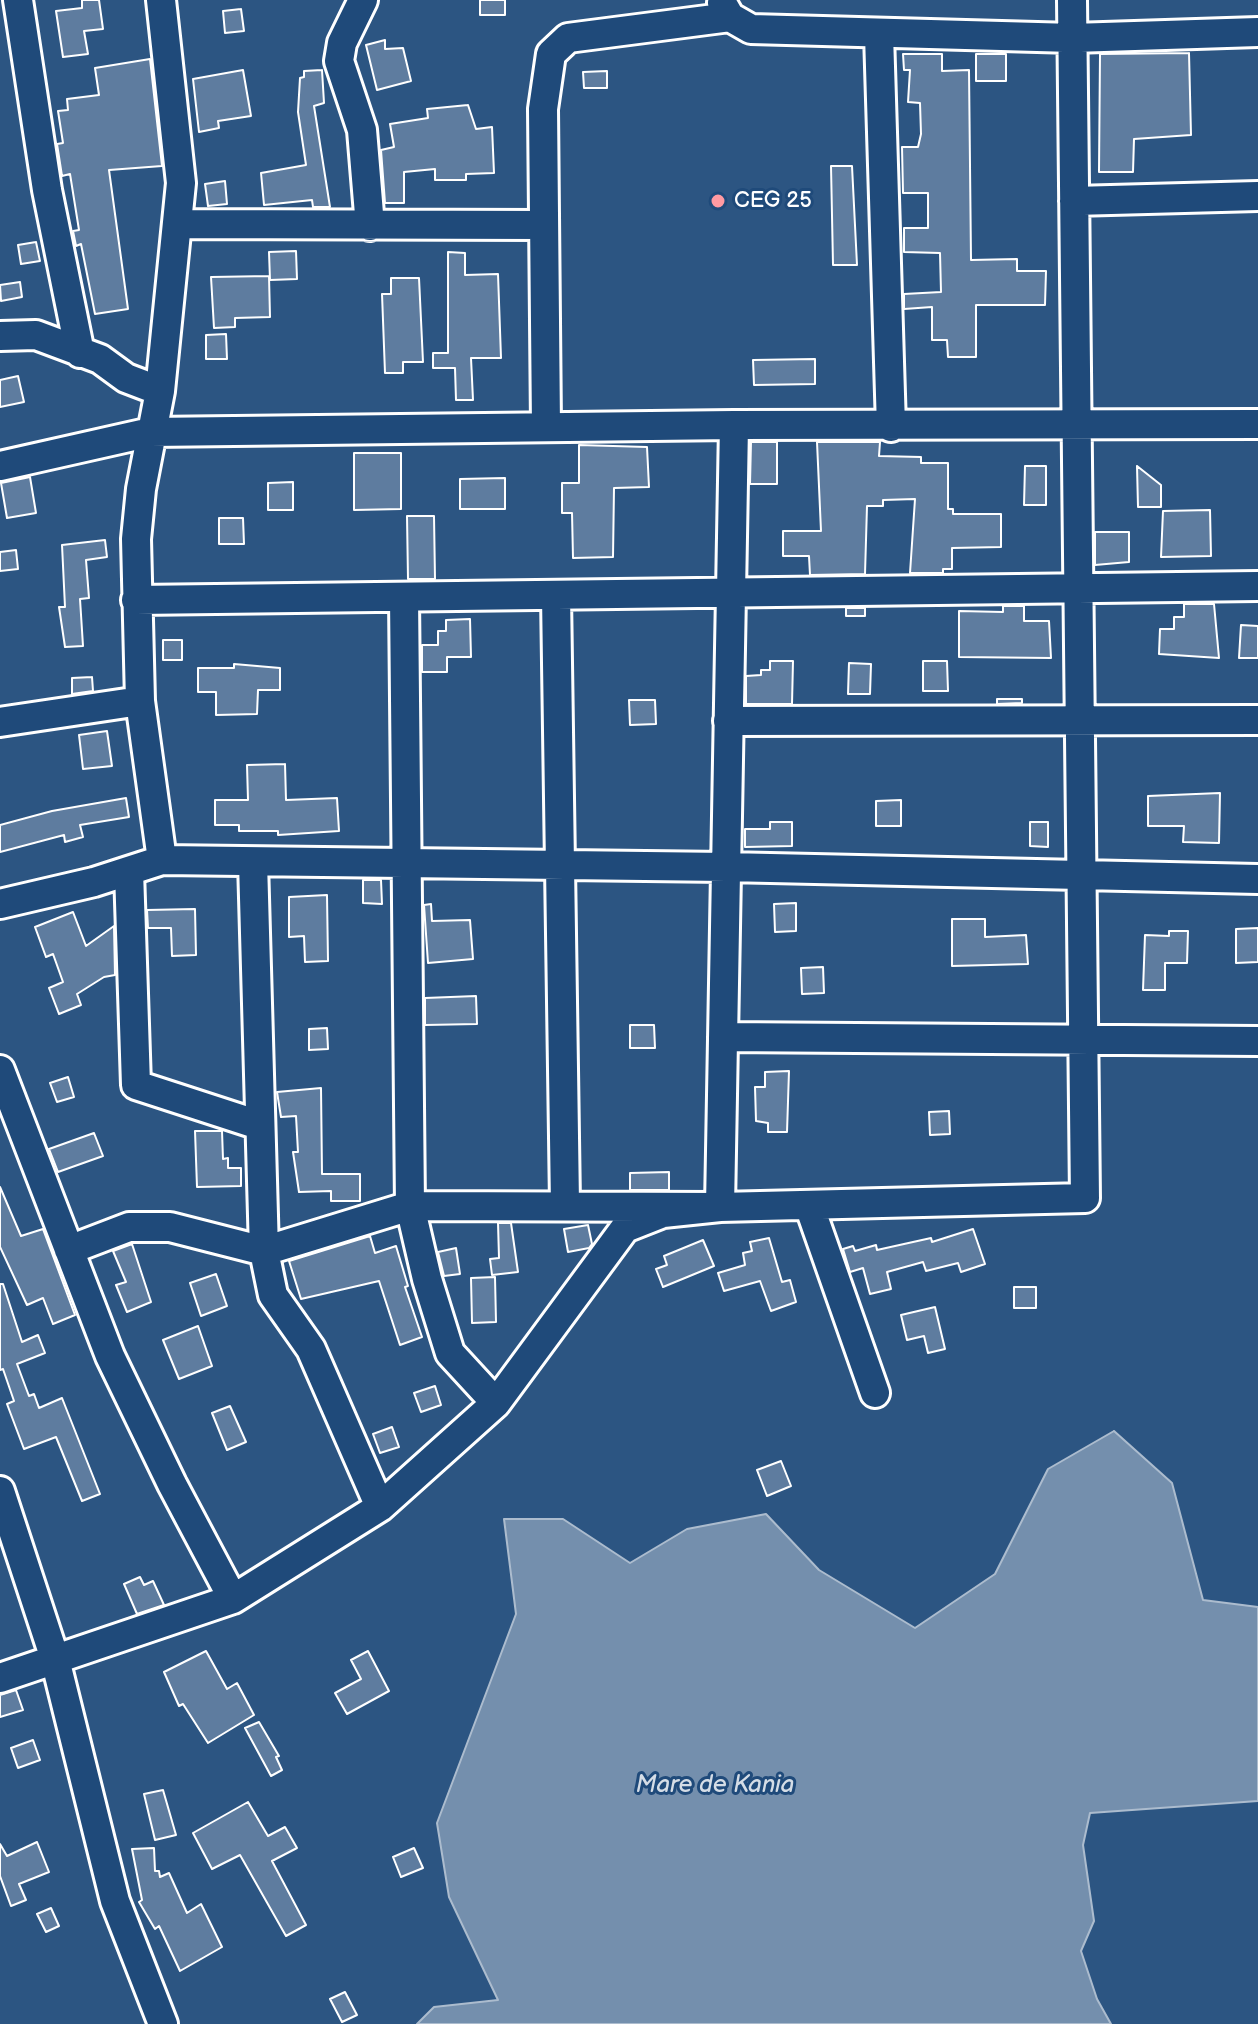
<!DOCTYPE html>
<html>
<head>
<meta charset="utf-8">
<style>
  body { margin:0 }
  canvas { display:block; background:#2c5582 }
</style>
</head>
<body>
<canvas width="1258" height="2024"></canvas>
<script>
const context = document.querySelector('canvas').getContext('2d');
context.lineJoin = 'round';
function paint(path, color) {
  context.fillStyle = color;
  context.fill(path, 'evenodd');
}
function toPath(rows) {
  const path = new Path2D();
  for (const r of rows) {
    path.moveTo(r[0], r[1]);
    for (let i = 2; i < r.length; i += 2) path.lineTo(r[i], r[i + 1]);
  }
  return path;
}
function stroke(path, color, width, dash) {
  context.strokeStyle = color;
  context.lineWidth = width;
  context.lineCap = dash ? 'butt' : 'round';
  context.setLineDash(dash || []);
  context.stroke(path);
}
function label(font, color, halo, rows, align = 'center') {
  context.font = font + ' "Balsamiq Sans",sans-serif';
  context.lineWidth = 6;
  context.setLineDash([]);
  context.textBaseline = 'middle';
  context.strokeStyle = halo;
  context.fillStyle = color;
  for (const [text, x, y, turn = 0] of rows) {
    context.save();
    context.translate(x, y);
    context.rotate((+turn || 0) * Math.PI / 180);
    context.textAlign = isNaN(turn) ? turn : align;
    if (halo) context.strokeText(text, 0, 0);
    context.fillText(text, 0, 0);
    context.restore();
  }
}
const water = toPath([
  [1114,1431,1172,1483,1203,1600,1258,1607,1258,1801,1090,1813,1083,1845,1094,1921,1081,1951,1097,1999,1111,2024,417,2024,434,2007,498,2000,449,1897,437,1823,516,1614,504,1519,563,1519,630,1563,687,1529,766,1514,819,1570,915,1628,995,1574,1048,1469,1114,1431]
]);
paint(water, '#748fad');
stroke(water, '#acbcce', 2);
const building = toPath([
  [82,0,99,0,103,29,84,31,88,54,63,57,56,11,82,8,82,0],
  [480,0,505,0,505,15,480,15,480,0],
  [241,9,244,31,225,33,223,11,241,9],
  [385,40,385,49,403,48,411,81,377,90,366,45,385,40],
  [1189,53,1191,135,1134,139,1133,172,1099,172,1100,54,1189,53],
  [903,54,942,54,942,71,969,70,971,260,1017,259,1017,271,1046,271,1045,305,976,305,976,357,948,357,947,340,932,340,932,307,904,309,904,294,941,292,940,253,904,252,904,228,928,228,928,193,903,193,902,147,918,147,921,134,920,103,908,102,910,70,904,70,903,54],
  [976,54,1006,54,1006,81,976,81,976,54],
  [150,59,162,166,109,170,128,309,95,314,81,244,76,246,73,231,79,230,70,174,62,176,57,144,63,143,58,111,68,110,67,99,99,95,95,68,150,59],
  [243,70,251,116,218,121,219,128,199,132,193,79,243,70],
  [322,70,324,103,314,106,330,207,313,207,312,200,264,205,261,173,306,165,298,112,300,78,304,77,304,71,322,70],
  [607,71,607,88,584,88,583,72,607,71],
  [468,105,476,129,492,127,494,173,466,174,466,180,435,180,435,169,404,172,404,203,385,203,381,150,394,147,390,124,428,118,427,109,468,105],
  [831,166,852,166,857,265,833,265,831,166],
  [225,181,227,204,208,206,205,184,225,181],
  [36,242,40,261,21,264,18,245,36,242],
  [296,251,297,279,270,280,269,252,296,251],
  [448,252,465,253,465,275,498,274,501,358,471,358,473,400,456,400,455,368,433,368,433,353,448,353,448,252],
  [269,276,270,317,235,318,235,327,214,328,211,277,269,276],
  [391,278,419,278,423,362,403,362,403,373,385,373,382,294,391,294,391,278],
  [20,282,22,297,1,301,0,285,20,282],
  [226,334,227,359,206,359,206,335,226,334],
  [815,359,815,384,754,385,753,360,815,359],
  [18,376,24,402,0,407,0,380,18,376],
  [751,442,777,442,777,484,750,484,751,442],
  [817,442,880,442,879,456,921,457,921,463,948,463,948,509,953,509,953,514,1001,514,1001,547,952,548,952,569,943,569,943,573,910,573,915,499,883,500,883,506,867,506,865,574,810,575,809,556,783,556,783,531,821,531,817,442],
  [579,445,647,447,649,487,614,488,613,557,573,558,572,513,562,513,562,483,579,483,579,445],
  [354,453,401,453,401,509,354,510,354,453],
  [1025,466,1046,466,1046,505,1024,505,1025,466],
  [1137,466,1161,485,1161,507,1138,507,1137,466],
  [30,477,36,513,7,518,1,483,30,477],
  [505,478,505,509,460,509,460,479,505,478],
  [293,482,293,510,268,510,268,483,293,482],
  [1210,510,1211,556,1161,557,1163,511,1210,510],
  [407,516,434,516,435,579,408,579,407,516],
  [219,518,243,518,244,544,219,544,219,518],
  [1095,532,1129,532,1129,562,1095,565,1095,532],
  [105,540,107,557,86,560,89,598,80,599,83,646,65,647,59,607,65,607,62,545,105,540],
  [16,550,18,569,0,571,0,552,16,550],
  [1184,604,1214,604,1219,658,1159,654,1160,629,1174,629,1174,617,1184,617,1184,604],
  [1003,606,1024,606,1024,621,1049,621,1051,658,959,657,959,611,1003,612,1003,606],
  [846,608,865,608,865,616,846,616,846,608],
  [470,619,471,657,447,657,447,672,422,672,422,645,438,645,438,631,446,631,446,620,470,619],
  [1241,625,1258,626,1258,658,1239,658,1241,625],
  [163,640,182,640,182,660,163,660,163,640],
  [770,661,793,661,792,704,746,704,746,676,761,675,761,670,770,670,770,661],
  [923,661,947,661,948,691,923,691,923,661],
  [849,663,871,664,870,694,848,694,849,663],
  [234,664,280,668,280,690,258,690,257,714,216,715,216,692,198,692,198,668,234,668,234,664],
  [92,677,93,691,72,694,72,678,92,677],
  [997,699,1022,699,1022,703,997,704,997,699],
  [629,700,655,700,656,724,630,725,629,700],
  [107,731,112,766,83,769,79,735,107,731],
  [285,764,286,800,337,798,339,831,278,835,278,831,239,831,239,825,215,825,215,800,248,800,247,765,285,764],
  [1220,793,1219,843,1183,842,1184,826,1148,826,1148,796,1220,793],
  [126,798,129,817,80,825,83,837,65,842,64,835,0,852,0,825,52,811,126,798],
  [901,800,901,826,876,826,876,801,901,800],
  [770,822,792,822,792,846,745,847,745,829,770,829,770,822],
  [1030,822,1048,822,1048,847,1030,846,1030,822],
  [363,880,381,880,382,904,363,903,363,880],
  [327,895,328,961,305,962,304,936,289,937,289,897,327,895],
  [796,903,796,931,775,932,774,904,796,903],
  [431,904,432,921,470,920,473,959,428,963,424,905,431,904],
  [195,909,196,955,172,956,171,928,148,928,147,910,195,909],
  [73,912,86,946,114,926,115,975,104,977,77,994,81,1005,59,1014,49,988,63,982,53,954,46,957,35,927,73,912],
  [952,919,985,919,985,937,1026,935,1028,964,952,966,952,919],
  [1258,928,1258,962,1236,963,1236,929,1258,928],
  [1169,931,1188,931,1187,963,1165,963,1165,990,1143,990,1145,935,1169,936,1169,931],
  [823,967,824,993,802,994,801,968,823,967],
  [476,996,477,1024,425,1025,425,998,476,996],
  [630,1025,654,1025,655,1048,630,1048,630,1025],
  [327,1028,328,1049,309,1050,309,1029,327,1028],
  [789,1071,787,1132,768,1132,768,1123,756,1121,755,1087,765,1087,765,1072,789,1071],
  [68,1077,74,1097,57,1102,50,1083,68,1077],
  [321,1088,322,1174,360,1174,360,1201,331,1201,331,1191,299,1192,293,1152,298,1152,296,1116,281,1117,277,1092,321,1088],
  [949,1111,950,1134,930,1135,929,1112,949,1111],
  [195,1131,222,1131,223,1159,228,1158,228,1168,241,1168,241,1186,197,1187,195,1131],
  [94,1133,103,1156,58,1172,49,1149,94,1133],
  [669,1172,669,1190,630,1190,630,1173,669,1172],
  [0,1187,21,1236,43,1229,75,1315,53,1324,43,1298,27,1305,0,1247,0,1187],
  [498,1223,511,1223,518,1272,492,1275,490,1259,499,1258,498,1223],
  [588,1225,592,1244,589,1248,568,1252,564,1229,588,1225],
  [973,1229,985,1264,961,1272,958,1263,926,1271,923,1262,887,1272,891,1289,870,1294,863,1268,850,1272,843,1249,853,1246,855,1251,876,1245,877,1250,931,1238,932,1242,973,1229],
  [370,1236,375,1253,396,1246,408,1286,405,1287,422,1337,400,1345,379,1281,301,1299,289,1261,370,1236],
  [769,1238,782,1282,790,1280,796,1302,771,1311,760,1281,724,1291,718,1273,745,1265,743,1253,752,1251,750,1242,769,1238],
  [703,1240,714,1266,663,1287,656,1269,667,1265,664,1256,703,1240],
  [132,1244,151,1302,127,1312,116,1285,126,1282,113,1251,132,1244],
  [456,1248,460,1274,444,1276,438,1252,456,1248],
  [216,1274,227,1306,201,1316,190,1283,216,1274],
  [495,1277,496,1322,472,1323,471,1278,495,1277],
  [0,1284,3,1284,22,1342,38,1335,45,1353,17,1364,29,1396,34,1394,39,1408,62,1398,100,1494,82,1501,56,1437,24,1449,7,1404,14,1401,3,1369,0,1370,0,1284],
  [1014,1287,1036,1287,1036,1308,1014,1308,1014,1287],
  [935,1307,945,1349,928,1353,924,1336,907,1340,901,1315,935,1307],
  [198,1326,212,1366,179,1379,163,1340,198,1326],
  [435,1386,441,1405,421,1412,414,1393,435,1386],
  [230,1406,246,1442,227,1450,212,1413,230,1406],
  [392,1427,399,1447,380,1453,373,1434,392,1427],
  [781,1461,791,1486,767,1496,757,1470,781,1461],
  [140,1577,144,1585,153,1581,164,1605,137,1614,124,1584,140,1577],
  [206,1651,227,1689,237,1683,254,1715,208,1743,183,1704,179,1706,164,1672,206,1651],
  [368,1651,389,1691,347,1714,335,1693,361,1679,351,1660,368,1651],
  [16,1690,23,1710,0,1717,0,1695,16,1690],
  [259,1722,279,1756,276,1757,282,1770,271,1776,245,1728,259,1722],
  [33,1740,40,1760,18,1768,11,1748,33,1740],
  [163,1790,176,1835,155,1840,144,1794,163,1790],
  [248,1802,268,1836,285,1827,297,1848,272,1861,306,1925,286,1936,240,1855,212,1869,193,1833,248,1802],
  [37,1842,49,1872,19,1884,26,1900,11,1906,0,1876,0,1844,7,1856,37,1842],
  [154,1848,155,1871,159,1871,160,1877,169,1873,187,1913,201,1904,222,1947,180,1971,159,1926,155,1929,139,1902,142,1900,132,1849,154,1848],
  [414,1848,423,1868,401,1877,393,1857,414,1848],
  [51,1908,59,1926,46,1932,37,1914,51,1908],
  [345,1992,357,2015,342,2022,330,1999,345,1992]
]);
paint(building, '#5e7c9f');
stroke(building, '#fff', 2);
const minor = toPath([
  [18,0,47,190,80,353],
  [161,0,181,183,160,391,141,489,136,539,140,701,162,860],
  [363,0,342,43,339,61,362,130,370,226],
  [722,3,730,17,751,29,1073,38,1258,32],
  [879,34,891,427],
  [1074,201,1258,196],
  [179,224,544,225],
  [0,336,36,335,100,359,126,378,160,391],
  [546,427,543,109,551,54,568,38,730,17],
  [0,466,151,432,734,425,1258,424],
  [556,595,565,1204],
  [136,600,1258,586],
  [728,721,1258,720],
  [0,722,140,701],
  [253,862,264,1251,273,1295,311,1349,380,1507],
  [129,871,136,1085,259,1125],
  [0,904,94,882,162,860,726,867,1258,879],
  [723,1037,1258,1041],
  [0,1070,110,1356,172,1484,233,1599,0,1678],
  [809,1205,875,1393],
  [69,1250,129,1227,170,1227,264,1251,410,1206,720,1207,1085,1198,1072,0],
  [496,1403,625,1228,663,1213,720,1207,734,425],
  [0,1491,55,1659,115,1901,163,2024],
  [233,1599,380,1507,496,1403,450,1353,427,1279,410,1206,404,597]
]);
stroke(minor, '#fff', 34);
stroke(minor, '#1f4a7a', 28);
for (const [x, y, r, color] of [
  [718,201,8,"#ff9aa2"]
]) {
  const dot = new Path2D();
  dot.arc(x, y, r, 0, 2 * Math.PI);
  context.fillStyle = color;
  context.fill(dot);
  stroke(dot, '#1f4a7a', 3);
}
label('22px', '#fff', '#1f4a7a', [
  ["CEG 25",734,201]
], 'left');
label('italic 24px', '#d5dde6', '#1f4a7a', [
  ["Mare de Kania",715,1786]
]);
</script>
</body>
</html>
